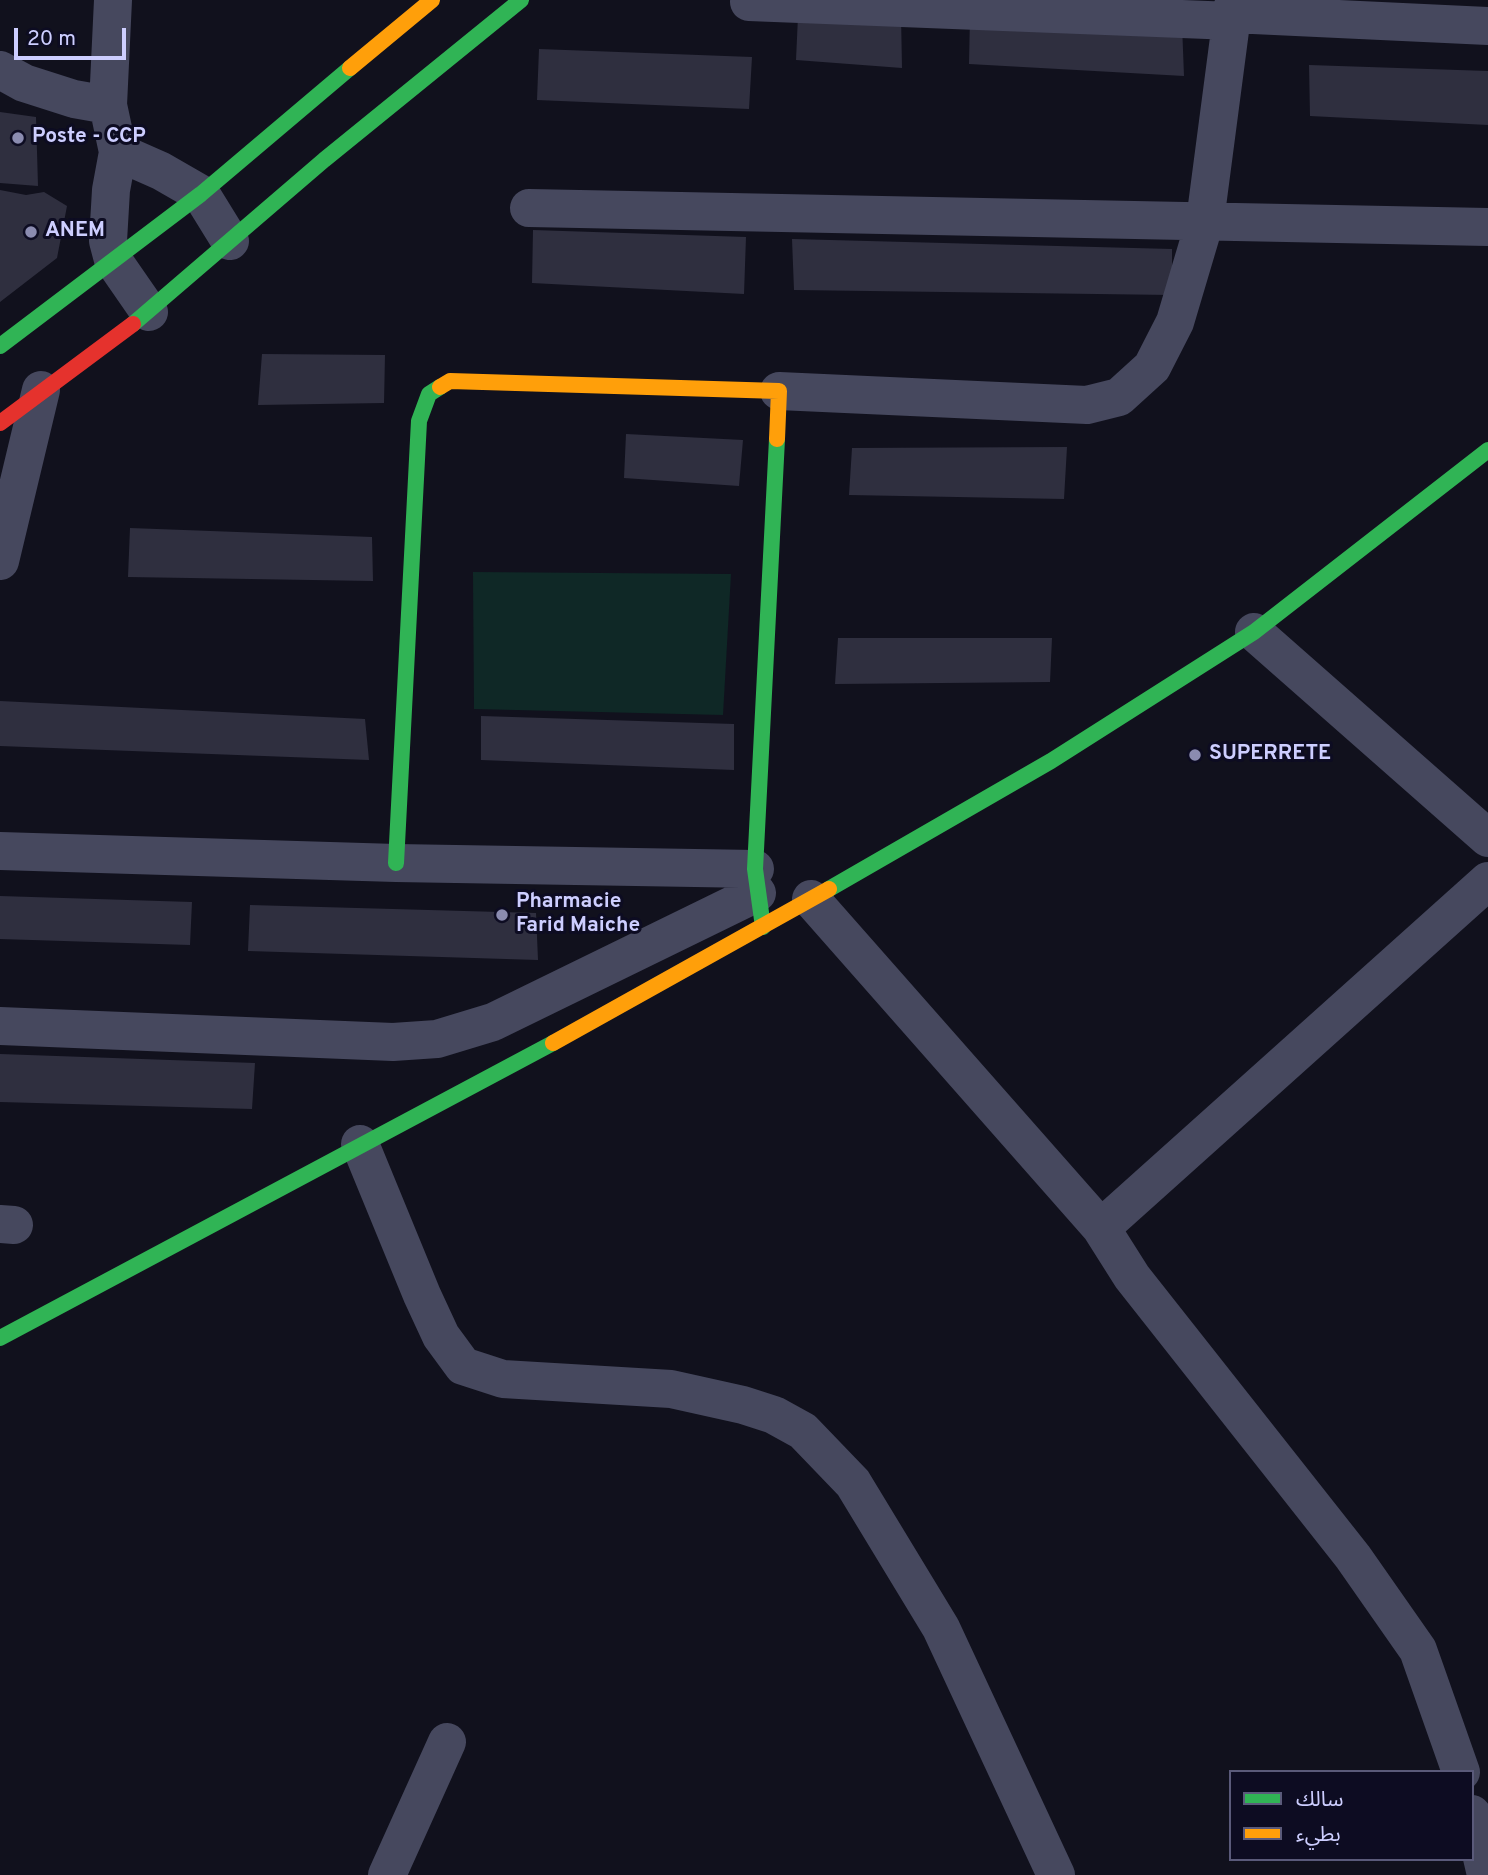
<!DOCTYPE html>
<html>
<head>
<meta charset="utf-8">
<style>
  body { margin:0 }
  #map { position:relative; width:1488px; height:1875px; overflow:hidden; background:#11111d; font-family:Overpass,"Noto Sans Arabic",sans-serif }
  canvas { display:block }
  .legend { position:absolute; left:1229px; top:1770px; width:245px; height:91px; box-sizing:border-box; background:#0d0c22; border:2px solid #5a5a7a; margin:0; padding:9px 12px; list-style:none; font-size:21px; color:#cdceff }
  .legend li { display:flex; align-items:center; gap:14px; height:35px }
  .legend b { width:35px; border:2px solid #5a5a7a }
  .scale { position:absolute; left:14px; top:28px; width:112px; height:32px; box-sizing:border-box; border:4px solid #cdceff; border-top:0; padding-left:9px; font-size:21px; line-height:24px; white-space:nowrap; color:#cdceff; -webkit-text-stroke:5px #0d0c22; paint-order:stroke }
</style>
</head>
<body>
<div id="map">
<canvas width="1488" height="1875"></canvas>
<ul class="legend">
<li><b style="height:9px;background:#30b455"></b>سالك</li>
<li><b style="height:9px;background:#ff9f0a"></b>بطيء</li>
</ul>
<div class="scale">20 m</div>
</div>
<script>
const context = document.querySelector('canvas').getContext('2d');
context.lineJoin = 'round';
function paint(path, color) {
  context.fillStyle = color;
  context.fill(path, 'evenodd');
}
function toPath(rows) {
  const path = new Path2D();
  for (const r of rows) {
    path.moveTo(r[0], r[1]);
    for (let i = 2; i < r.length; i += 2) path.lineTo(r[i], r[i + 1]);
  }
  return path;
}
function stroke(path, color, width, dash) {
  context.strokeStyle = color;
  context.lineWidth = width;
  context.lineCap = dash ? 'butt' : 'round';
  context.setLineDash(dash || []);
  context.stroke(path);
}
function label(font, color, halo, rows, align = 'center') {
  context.font = font + ' Overpass,sans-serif';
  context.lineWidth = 6;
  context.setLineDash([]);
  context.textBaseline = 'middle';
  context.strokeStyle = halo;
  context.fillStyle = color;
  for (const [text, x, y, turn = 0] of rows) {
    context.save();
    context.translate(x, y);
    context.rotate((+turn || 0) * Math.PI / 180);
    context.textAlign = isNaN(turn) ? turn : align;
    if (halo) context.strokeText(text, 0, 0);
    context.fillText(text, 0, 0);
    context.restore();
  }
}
paint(toPath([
  [473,572,731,574,723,715,474,709]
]), '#0f2826');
paint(toPath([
  [901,15,902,68,796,60,798,16],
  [970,16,1182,24,1184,76,969,64],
  [539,49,752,57,749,109,537,100],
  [1309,65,1488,71,1488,125,1310,116],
  [0,112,36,117,38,186,0,183],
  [0,190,26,195,44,192,67,206,57,258,0,302],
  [533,230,746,237,744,294,532,283],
  [792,239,1172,249,1172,295,794,290],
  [262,354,385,355,384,403,258,405],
  [626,434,743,440,739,486,624,478],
  [1067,447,1064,499,849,495,852,448],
  [130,528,372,537,373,581,128,577],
  [838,638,1052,638,1050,682,835,684],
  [0,701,365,719,369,760,0,746],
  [481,716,734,724,734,770,481,760],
  [0,896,192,902,190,945,0,939],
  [250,905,536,913,538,960,248,951],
  [0,1054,255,1063,252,1109,0,1102]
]), '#2f2f3f');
stroke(toPath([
  [113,0,108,105,118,152,111,190,108,241,113,260,149,312],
  [749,2,1233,21],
  [1232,14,1488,26],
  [0,70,24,83,74,99,108,105],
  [118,152,161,171,201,194,230,241],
  [529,208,1488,227],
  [779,391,1087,405,1119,397,1152,367,1175,322,1205,221,1234,0],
  [0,561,41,390],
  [1254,632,1488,838],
  [0,851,396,863,755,869],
  [811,899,1101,1228,1132,1277,1353,1557,1418,1650,1461,1772],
  [0,1026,393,1042,437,1039,493,1022,757,893],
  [360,1144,422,1295,441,1336,463,1366,503,1379,671,1389,743,1405,774,1415,803,1431,853,1483,941,1628,1056,1875],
  [0,1224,14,1225],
  [1101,1228,1488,881],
  [1472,1814,1486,1875],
  [387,1875,447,1742]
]), '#46485e', 38);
stroke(toPath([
  [133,324,324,160,521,0],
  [0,346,201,194,350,68],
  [396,863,419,421,429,394,440,387],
  [829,889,1051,761,1254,632,1488,450],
  [763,927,755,869,777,439],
  [0,1338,553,1043]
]), '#30b455', 16);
stroke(toPath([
  [350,68,432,0],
  [440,387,450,381,779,391,777,439],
  [553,1043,829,889]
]), '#ff9f0a', 16);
stroke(toPath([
  [0,423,133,324]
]), '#e5322d', 16);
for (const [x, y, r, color] of [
  [18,138,7,"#8b8cb0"],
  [31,232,7,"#8b8cb0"],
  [1195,755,7,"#8b8cb0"],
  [502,915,7,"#8b8cb0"]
]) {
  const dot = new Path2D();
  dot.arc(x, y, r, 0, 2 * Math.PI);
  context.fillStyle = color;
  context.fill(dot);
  stroke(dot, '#0d0c22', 2.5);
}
label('bold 21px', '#cdceff', '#0d0c22', [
  ["Poste - CCP",32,138],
  ["ANEM",45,232],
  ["SUPERRETE",1209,755],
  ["Pharmacie",516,903],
  ["Farid Maiche",516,927]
], 'left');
</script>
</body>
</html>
